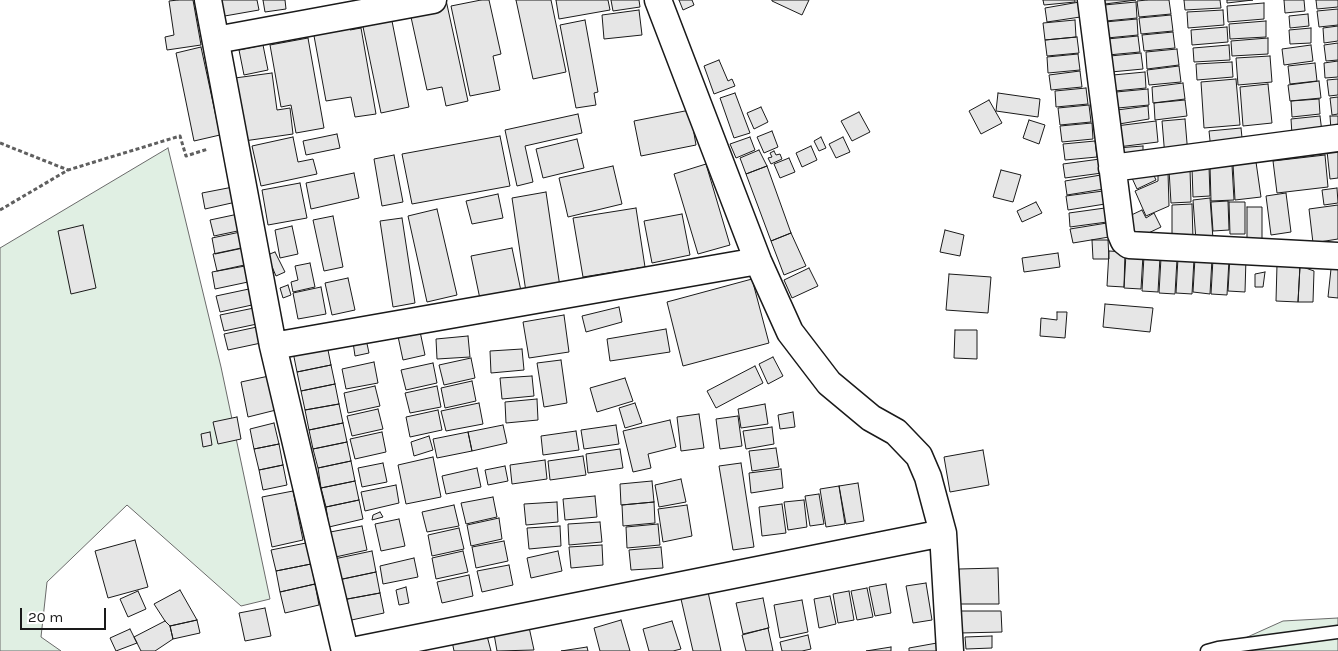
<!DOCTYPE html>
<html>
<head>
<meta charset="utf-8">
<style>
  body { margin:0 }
  #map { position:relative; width:1338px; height:651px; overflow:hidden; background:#fff; font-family:Karla,sans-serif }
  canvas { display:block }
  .scale { position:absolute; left:20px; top:608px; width:86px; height:22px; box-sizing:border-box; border:2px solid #1a1a1a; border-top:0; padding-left:6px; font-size:15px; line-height:18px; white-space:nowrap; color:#1a1a1a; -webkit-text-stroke:4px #fff; paint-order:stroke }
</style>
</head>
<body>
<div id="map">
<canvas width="1338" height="651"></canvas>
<div class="scale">20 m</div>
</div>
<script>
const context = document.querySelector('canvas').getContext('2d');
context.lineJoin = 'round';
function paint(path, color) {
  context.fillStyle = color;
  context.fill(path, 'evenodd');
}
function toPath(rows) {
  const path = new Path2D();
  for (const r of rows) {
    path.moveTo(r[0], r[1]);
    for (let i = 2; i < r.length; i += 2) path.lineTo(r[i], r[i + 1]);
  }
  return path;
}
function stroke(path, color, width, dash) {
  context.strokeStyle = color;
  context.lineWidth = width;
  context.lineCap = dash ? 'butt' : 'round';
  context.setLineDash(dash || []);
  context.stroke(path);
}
const green = toPath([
  [168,148,221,367,270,599,241,606,127,505,47,582,41,637,61,651,0,651,0,248,168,148],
  [1338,618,1338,651,1243,651,1243,639,1283,621,1338,618]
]);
paint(green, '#e0efe3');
stroke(green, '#6a6a6a', 1);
const building = toPath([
  [178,0,193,0,201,45,167,50,165,37,174,35,169,1,178,0],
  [216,0,257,0,259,10,219,17,216,0],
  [263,0,285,0,286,9,265,12,263,0],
  [446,0,468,101,446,106,442,87,427,90,409,8,446,0],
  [481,0,489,0,501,54,493,56,500,90,470,96,451,6,481,0],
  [516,0,551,0,566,72,533,79,516,0],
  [556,0,608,0,610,10,559,19,556,0],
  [611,0,639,0,640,7,613,11,611,0],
  [679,0,692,0,694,5,683,10,679,0],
  [772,0,809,0,802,15,772,1,772,0],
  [1043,0,1075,0,1075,2,1044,5,1043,0],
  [1104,0,1136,0,1105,4,1104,0],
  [1147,0,1169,0,1171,14,1139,17,1137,1,1147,0],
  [1184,0,1220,0,1221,8,1185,10,1184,0],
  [1227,0,1253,0,1227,3,1227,0],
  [1284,0,1304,0,1305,11,1285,13,1284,0],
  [1316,0,1338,0,1338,7,1317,9,1316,0],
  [1085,1,1087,16,1047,22,1045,8,1085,1],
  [1136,2,1137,18,1106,21,1104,5,1136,2],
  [1264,3,1264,19,1228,22,1227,6,1264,3],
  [1338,9,1338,25,1319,27,1317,11,1338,9],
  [639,10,642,35,604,39,602,15,639,10],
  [1223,10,1224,25,1188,28,1187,12,1223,10],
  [1308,14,1309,26,1290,28,1289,16,1308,14],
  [1171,15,1173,31,1141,34,1139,18,1171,15],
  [391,16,409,107,381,113,362,22,391,16],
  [348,19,350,30,361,28,376,114,355,117,351,97,326,101,312,25,348,19],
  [1137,19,1138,35,1107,38,1105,22,1137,19],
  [585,20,598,92,594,93,596,105,576,108,560,25,585,20],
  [1075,20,1076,37,1045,40,1043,23,1075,20],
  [1266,21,1266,37,1230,39,1229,24,1266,21],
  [1338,26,1338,41,1324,43,1323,28,1338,26],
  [1227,27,1228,42,1192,45,1191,30,1227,27],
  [1311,28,1311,43,1290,44,1289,30,1311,28],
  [1173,32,1175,48,1144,51,1142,35,1173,32],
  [1138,36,1140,52,1108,55,1107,39,1138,36],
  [1077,37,1079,53,1047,56,1045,40,1077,37],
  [308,38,324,128,296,133,291,105,281,107,270,45,308,38],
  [1268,38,1268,54,1232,56,1231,41,1268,38],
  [1338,43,1338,60,1326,61,1324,45,1338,43],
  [263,45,268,70,244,75,239,50,263,45],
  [1229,45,1230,60,1194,62,1193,48,1229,45],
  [1311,45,1313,61,1284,65,1282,49,1311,45],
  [201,47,220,135,194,141,176,53,201,47],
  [1177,49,1179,65,1147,69,1146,52,1177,49],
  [1141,53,1143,69,1111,72,1110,56,1141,53],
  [1078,54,1080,70,1048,73,1047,57,1078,54],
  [1270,56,1272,82,1238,85,1236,58,1270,56],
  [719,60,728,81,732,79,735,86,714,94,704,66,719,60],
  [1338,61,1338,77,1325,78,1324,63,1338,61],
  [1232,62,1233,77,1197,80,1196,64,1232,62],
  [1315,63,1317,81,1290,84,1288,66,1315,63],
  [1179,66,1181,82,1149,85,1147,70,1179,66],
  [1080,71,1082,87,1051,90,1049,75,1080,71],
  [1145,72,1146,88,1115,91,1113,75,1145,72],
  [272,73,277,110,290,108,293,134,244,141,235,78,272,73],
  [1236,79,1240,125,1204,128,1201,82,1236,79],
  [1338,79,1338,95,1329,96,1327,80,1338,79],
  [1319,81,1321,98,1290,101,1288,85,1319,81],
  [1183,83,1185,99,1153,103,1152,87,1183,83],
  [1268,84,1272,123,1243,126,1240,87,1268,84],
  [1086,88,1088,104,1056,107,1055,91,1086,88],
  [1148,89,1149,105,1118,108,1116,92,1148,89],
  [735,93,750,133,734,138,720,98,735,93],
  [998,93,1040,99,1038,117,996,111,998,93],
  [1338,97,1338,114,1332,115,1330,98,1338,97],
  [1319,99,1320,114,1292,117,1291,101,1319,99],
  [989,100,1002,123,981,134,969,111,989,100],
  [1185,100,1187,116,1155,120,1154,103,1185,100],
  [1089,105,1091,122,1060,125,1058,108,1089,105],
  [1148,106,1149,119,1119,124,1117,110,1148,106],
  [761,107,768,122,754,129,747,113,761,107],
  [690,110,696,145,641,156,634,121,690,110],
  [859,112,870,132,852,141,841,121,859,112],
  [578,114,582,133,525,146,533,182,517,186,505,130,578,114],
  [1320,116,1322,132,1292,135,1291,119,1320,116],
  [1330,116,1338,116,1338,130,1331,130,1330,116],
  [1185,119,1188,155,1165,157,1162,121,1185,119],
  [1029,120,1045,125,1039,144,1023,138,1029,120],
  [1156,121,1158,142,1118,147,1116,126,1156,121],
  [1092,123,1093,139,1062,142,1060,126,1092,123],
  [1241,128,1243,147,1211,150,1209,131,1241,128],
  [772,131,778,147,764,153,757,137,772,131],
  [337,134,340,148,306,155,303,141,337,134],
  [500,136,510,186,412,204,402,154,500,136],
  [293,137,298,162,313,159,317,174,261,186,252,146,293,137],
  [750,137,755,150,736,158,730,144,750,137],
  [821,137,826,148,819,151,814,141,821,137],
  [843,137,850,152,836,158,829,144,843,137],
  [577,139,584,168,543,178,536,149,577,139],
  [1095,141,1097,157,1065,160,1063,144,1095,141],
  [811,146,817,160,802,167,796,153,811,146],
  [1143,146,1143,156,1117,157,1117,148,1143,146],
  [759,150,767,166,746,174,740,158,759,150],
  [1338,150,1338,178,1330,179,1327,151,1338,150],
  [774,151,776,155,780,154,782,159,771,164,768,158,772,157,770,153,774,151],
  [394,155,403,202,382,206,374,159,394,155],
  [1325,155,1328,187,1277,193,1273,161,1325,155],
  [789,158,795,172,780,178,774,164,789,158],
  [1100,159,1102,173,1065,178,1063,164,1100,159],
  [1256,162,1261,197,1235,200,1233,164,1256,162],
  [706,164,730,245,698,254,674,174,706,164],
  [1232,165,1234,200,1211,201,1210,166,1232,165],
  [613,166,622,204,568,217,559,178,613,166],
  [767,166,791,233,771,241,746,174,767,166],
  [1209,166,1210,196,1193,197,1192,168,1209,166],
  [1151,169,1156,180,1137,189,1132,178,1151,169],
  [1190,169,1191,202,1171,203,1169,170,1190,169],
  [1001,170,1021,175,1013,202,993,197,1001,170],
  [1158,171,1168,172,1169,206,1146,216,1135,191,1158,181,1158,171],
  [354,173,359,198,311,209,306,183,354,173],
  [1101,175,1104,189,1067,195,1065,181,1101,175],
  [300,183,307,218,268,225,262,190,300,183],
  [233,187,236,202,205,209,202,193,233,187],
  [1337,188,1338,203,1324,205,1322,190,1337,188],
  [1103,191,1105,204,1068,210,1066,196,1103,191],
  [546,192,560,287,526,292,512,198,546,192],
  [1286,193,1291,232,1271,235,1266,196,1286,193],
  [498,194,503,218,472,224,466,201,498,194],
  [1210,198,1213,239,1196,241,1193,200,1210,198],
  [1228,201,1229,230,1213,231,1211,202,1228,201],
  [1036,202,1042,213,1022,222,1017,211,1036,202],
  [1229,202,1245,202,1245,234,1230,234,1229,202],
  [1192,204,1193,239,1172,240,1172,205,1192,204],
  [1338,205,1338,239,1313,243,1309,209,1338,205],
  [1247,207,1262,207,1262,240,1247,240,1247,207],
  [636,208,645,267,583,277,573,218,636,208],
  [1105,208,1107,222,1070,227,1069,213,1105,208],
  [437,209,457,295,427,302,408,216,437,209],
  [1142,210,1146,218,1154,213,1161,227,1136,239,1125,218,1142,210],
  [243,213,247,229,214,236,210,220,243,213],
  [682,214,690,255,652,263,644,221,682,214],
  [333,216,343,267,324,271,313,220,333,216],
  [402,218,415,303,393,307,380,221,402,218],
  [1107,223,1109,237,1073,243,1070,229,1107,223],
  [83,225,96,288,71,294,58,231,83,225],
  [292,226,298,254,280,258,275,230,292,226],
  [945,230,964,235,960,256,940,252,945,230],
  [245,231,248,247,215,254,212,238,245,231],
  [791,233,806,266,784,275,771,241,791,233],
  [1092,240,1108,240,1109,259,1093,259,1092,240],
  [246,247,249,264,217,271,213,254,246,247],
  [512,248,521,291,480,299,471,256,512,248],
  [1109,251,1125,252,1124,287,1107,286,1109,251],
  [275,252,285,272,276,276,267,255,275,252],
  [1058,253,1060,267,1024,272,1022,258,1058,253],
  [1126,254,1143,255,1141,289,1124,288,1126,254],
  [1144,256,1160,257,1158,292,1142,291,1144,256],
  [1230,256,1246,258,1245,292,1228,291,1230,256],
  [1161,258,1177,259,1175,294,1159,293,1161,258],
  [1178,258,1194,259,1192,294,1176,293,1178,258],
  [1195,258,1212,259,1210,294,1193,292,1195,258],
  [1213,259,1229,260,1227,295,1211,294,1213,259],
  [310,263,315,287,293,292,291,282,298,280,295,266,310,263],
  [1277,265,1300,266,1298,302,1276,301,1277,265],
  [245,266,248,282,215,289,212,272,245,266],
  [1300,266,1314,271,1313,302,1298,302,1300,266],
  [809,268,818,286,792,298,784,280,809,268],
  [1331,269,1338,269,1338,298,1328,297,1331,269],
  [1265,272,1263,287,1255,287,1255,274,1265,272],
  [949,274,991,277,988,313,946,310,949,274],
  [348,278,355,310,332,315,325,283,348,278],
  [752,279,769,343,683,366,667,302,752,279],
  [288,285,291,295,283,298,280,288,288,285],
  [321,287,326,314,298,319,293,293,321,287],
  [249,289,252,305,220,312,216,296,249,289],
  [1105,304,1153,308,1150,332,1103,327,1105,304],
  [619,307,622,322,586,332,582,316,619,307],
  [254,308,257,324,224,331,220,315,254,308],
  [1057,312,1067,312,1065,338,1040,336,1041,318,1057,320,1057,312],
  [564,315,569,352,529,358,523,322,564,315],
  [418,322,425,355,403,360,396,327,418,322],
  [257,327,261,343,228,350,224,334,257,327],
  [666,329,670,352,610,361,607,339,666,329],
  [955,330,977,330,977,359,954,358,955,330],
  [468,336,470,357,437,359,436,339,468,336],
  [366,339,369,353,355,356,353,342,366,339],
  [327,345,331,365,297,372,293,352,327,345],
  [522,349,524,370,491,373,490,351,522,349],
  [773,357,783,376,768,384,759,364,773,357],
  [471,358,475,378,444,385,439,365,471,358],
  [561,360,567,403,544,407,537,363,561,360],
  [374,362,378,383,346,389,342,369,374,362],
  [433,363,437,383,406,390,401,370,433,363],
  [331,365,335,384,301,391,297,372,331,365],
  [755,366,763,383,716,408,707,391,755,366],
  [269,376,276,410,248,417,241,382,269,376],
  [532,376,534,396,502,399,500,378,532,376],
  [625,378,633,401,597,412,590,388,625,378],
  [472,381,476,401,445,408,441,388,472,381],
  [335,384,339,404,305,410,301,391,335,384],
  [375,386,380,406,348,413,344,393,375,386],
  [437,386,441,407,410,413,405,393,437,386],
  [537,399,538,420,506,423,505,402,537,399],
  [479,403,483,424,446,431,441,411,479,403],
  [635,403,642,423,625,428,619,408,635,403],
  [339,404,343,423,309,430,305,410,339,404],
  [765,404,768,424,741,428,738,409,765,404],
  [378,409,383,429,352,436,347,416,378,409],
  [438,410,442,430,410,437,406,417,438,410],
  [793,412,795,427,780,429,778,415,793,412],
  [699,414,704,448,681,451,677,417,699,414],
  [738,416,742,446,720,449,716,419,738,416],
  [237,417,241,439,218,444,213,422,237,417],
  [670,420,676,447,648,454,651,468,633,472,623,431,670,420],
  [274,423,279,444,254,449,250,429,274,423],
  [343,423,347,442,313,449,309,430,343,423],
  [503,425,507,443,472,451,468,432,503,425],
  [616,425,619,444,584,449,581,430,616,425],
  [772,427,774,444,746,449,743,431,772,427],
  [576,431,579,450,543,455,541,436,576,431],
  [210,432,212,445,203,447,201,434,210,432],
  [382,432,386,452,355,459,350,439,382,432],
  [468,432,472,451,437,458,433,439,468,432],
  [429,436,433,450,414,456,411,442,429,436],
  [347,442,351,461,318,468,313,449,347,442],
  [279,444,283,465,259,470,254,449,279,444],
  [776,448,779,467,752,471,749,451,776,448],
  [620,449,623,468,588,473,586,454,620,449],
  [983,450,989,485,950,492,944,457,983,450],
  [583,456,586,475,550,480,548,461,583,456],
  [433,457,441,497,406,504,398,465,433,457],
  [545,460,547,479,512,484,510,465,545,460],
  [351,461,355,481,321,488,318,468,351,461],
  [383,463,387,482,362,487,358,468,383,463],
  [741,463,754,547,733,550,719,466,741,463],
  [283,465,287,485,263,490,259,470,283,465],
  [505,466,508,481,488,485,485,470,505,466],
  [477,468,481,487,446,494,442,476,477,468],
  [781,469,783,488,751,493,749,473,781,469],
  [681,479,686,502,659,507,655,485,681,479],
  [355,481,359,500,326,507,321,488,355,481],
  [652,481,654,502,621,505,620,484,652,481],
  [858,483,864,521,846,524,839,486,858,483],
  [396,485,399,503,365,511,361,492,396,485],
  [839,486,845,524,826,527,820,489,839,486],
  [293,491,303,540,272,547,262,497,293,491],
  [819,494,824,524,810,526,805,496,819,494],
  [595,496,597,517,565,520,563,499,595,496],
  [493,497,497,517,466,524,461,503,493,497],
  [359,500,363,519,329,527,326,507,359,500],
  [804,500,807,527,788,530,784,502,804,500],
  [557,502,558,522,526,525,524,504,557,502],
  [654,502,655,523,623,526,622,505,654,502],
  [782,504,786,533,762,536,759,507,782,504],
  [454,505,459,526,427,532,422,512,454,505],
  [687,505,692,536,663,542,658,509,687,505],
  [380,512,383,517,372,520,373,515,380,512],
  [499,518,502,539,471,546,467,525,499,518],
  [399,519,405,546,381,551,375,524,399,519],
  [600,522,602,542,569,545,568,524,600,522],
  [658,524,660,545,627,548,626,527,658,524],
  [362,526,367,550,331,558,325,533,362,526],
  [560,526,561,546,529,549,527,528,560,526],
  [459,528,464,549,432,556,428,535,459,528],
  [135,540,148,587,108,598,95,551,135,540],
  [504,541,508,561,476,568,472,547,504,541],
  [306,543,311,564,276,571,271,550,306,543],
  [602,545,603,565,571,568,569,547,602,545],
  [661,547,663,568,631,570,629,550,661,547],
  [372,551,376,572,338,580,334,559,372,551],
  [463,551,468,572,436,579,432,558,463,551],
  [558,551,562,571,531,578,527,558,558,551],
  [414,558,418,577,383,584,380,566,414,558],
  [311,564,315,584,280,592,276,571,311,564],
  [509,565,513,585,482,592,477,571,509,565],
  [998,568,999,604,959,604,959,569,998,568],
  [376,572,380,593,342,600,338,580,376,572],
  [469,575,473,596,442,603,437,582,469,575],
  [926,583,932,620,913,623,906,586,926,583],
  [315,584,319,605,285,613,280,592,315,584],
  [886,584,891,613,875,616,869,587,886,584],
  [406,587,409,603,399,605,396,590,406,587],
  [867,588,873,617,857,620,851,591,867,588],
  [180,590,197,620,170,626,165,621,154,604,180,590],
  [138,591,146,609,128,617,120,599,138,591],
  [849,591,854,620,838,623,833,594,849,591],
  [708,592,721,651,693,651,681,599,708,592],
  [380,593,384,613,347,621,342,600,380,593],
  [830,596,836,624,819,628,814,599,830,596],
  [763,598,769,628,743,634,736,603,763,598],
  [802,600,808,632,780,638,774,605,802,600],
  [265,608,271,636,245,641,239,613,265,608],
  [959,611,1001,611,1002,632,960,633,959,611],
  [197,620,200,633,173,639,170,626,197,620],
  [621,620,630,651,600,651,594,628,621,620],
  [165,621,170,626,173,639,155,651,141,651,134,637,165,621],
  [672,621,681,649,673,651,649,651,643,629,672,621],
  [529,627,534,650,497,651,494,634,529,627],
  [768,628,773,651,746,651,742,635,768,628],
  [130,629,137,643,116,651,110,638,130,629],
  [486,632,491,651,454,651,452,641,486,632],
  [808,635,811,649,802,651,782,651,780,642,808,635],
  [992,636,992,648,966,649,965,637,992,636],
  [937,643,939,651,909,651,909,648,937,643],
  [587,647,588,651,561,651,587,647],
  [891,647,891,651,866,651,891,647]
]);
paint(building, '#e6e6e6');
stroke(building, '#1a1a1a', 1);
const lane = toPath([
  [1207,651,1218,648,1338,632]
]);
const street = toPath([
  [208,0,273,346,345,651],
  [658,0,758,261,790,332,829,383,871,418,896,432,919,456,928,477,943,533,950,651],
  [1091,0,1121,234,1124,241,1129,245,1338,256],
  [216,40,433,0],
  [1112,168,1338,138],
  [273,346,758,261],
  [352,651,943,533]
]);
stroke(lane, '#1a1a1a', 15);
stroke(street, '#1a1a1a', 29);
stroke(toPath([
  [0,143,68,170],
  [0,210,68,170,180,136,186,156,208,149]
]), '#5f5f5f', 3, [4, 2.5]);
stroke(lane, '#fff', 12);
stroke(street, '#fff', 26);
</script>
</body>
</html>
